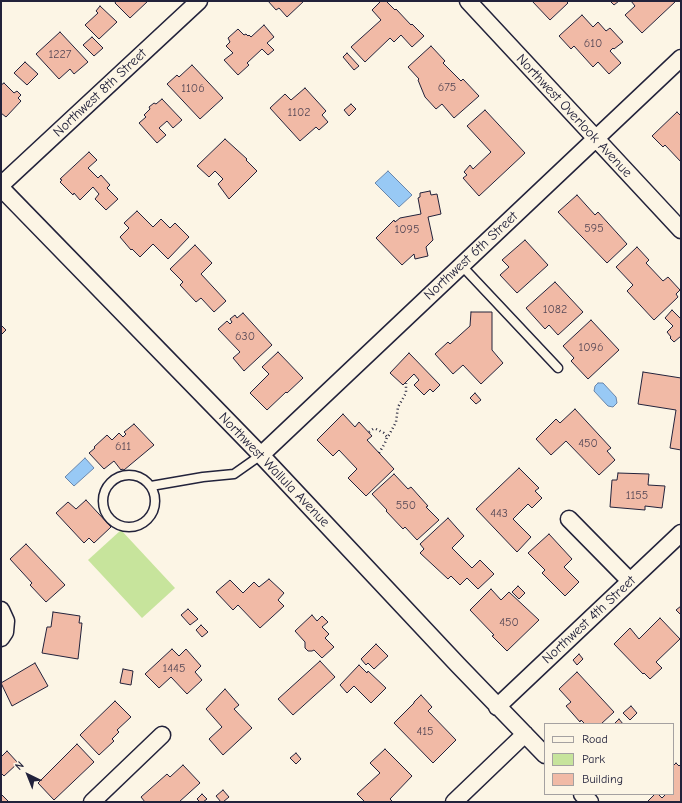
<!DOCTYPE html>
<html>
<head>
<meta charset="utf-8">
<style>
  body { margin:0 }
  #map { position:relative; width:682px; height:803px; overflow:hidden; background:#fcf5e5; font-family:"Comic Neue",sans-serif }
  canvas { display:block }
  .frame { position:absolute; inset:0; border:2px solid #22223b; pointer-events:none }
  .legend { position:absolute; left:544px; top:723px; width:130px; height:72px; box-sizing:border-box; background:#fcf5e5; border:1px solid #a5a1a1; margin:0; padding:5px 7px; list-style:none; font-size:12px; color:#22223b }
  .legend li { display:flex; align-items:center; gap:8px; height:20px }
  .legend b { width:20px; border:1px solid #a5a1a1 }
  .north { position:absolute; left:8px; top:755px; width:40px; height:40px; -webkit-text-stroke:3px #fcf5e5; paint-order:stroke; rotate:317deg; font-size:11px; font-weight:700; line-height:16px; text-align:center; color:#22223b }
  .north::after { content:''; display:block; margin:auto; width:14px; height:18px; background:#22223b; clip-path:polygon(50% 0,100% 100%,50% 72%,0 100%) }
</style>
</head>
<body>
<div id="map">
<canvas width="682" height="803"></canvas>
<div class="frame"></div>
<ul class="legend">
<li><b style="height:5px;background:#fcf5e5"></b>Road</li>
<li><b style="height:11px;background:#c7e49c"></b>Park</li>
<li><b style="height:11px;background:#f1baa6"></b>Building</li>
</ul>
<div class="north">N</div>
</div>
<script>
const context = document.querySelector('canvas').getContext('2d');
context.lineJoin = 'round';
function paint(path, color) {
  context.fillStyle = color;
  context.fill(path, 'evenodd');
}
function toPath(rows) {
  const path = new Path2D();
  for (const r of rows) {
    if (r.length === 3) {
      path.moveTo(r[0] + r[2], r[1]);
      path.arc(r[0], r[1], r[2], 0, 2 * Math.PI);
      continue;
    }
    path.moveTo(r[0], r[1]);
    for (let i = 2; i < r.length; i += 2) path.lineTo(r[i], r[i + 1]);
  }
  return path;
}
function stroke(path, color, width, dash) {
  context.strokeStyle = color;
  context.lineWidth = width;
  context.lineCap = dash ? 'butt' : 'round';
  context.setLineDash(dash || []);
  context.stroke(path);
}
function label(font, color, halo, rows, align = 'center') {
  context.font = font + ' "Comic Neue",sans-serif';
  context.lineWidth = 3;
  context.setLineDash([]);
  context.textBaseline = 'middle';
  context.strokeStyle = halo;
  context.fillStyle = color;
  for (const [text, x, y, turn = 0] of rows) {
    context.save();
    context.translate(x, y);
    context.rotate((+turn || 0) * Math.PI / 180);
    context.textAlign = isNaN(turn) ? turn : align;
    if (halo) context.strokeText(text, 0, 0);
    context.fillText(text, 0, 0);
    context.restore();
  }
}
paint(toPath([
  [121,530,175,588,142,618,88,560]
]), '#c7e49c');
const water = toPath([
  [388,171,412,195,399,207,375,183,388,171],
  [598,383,603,383,616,397,617,403,613,407,608,406,594,391,595,386,598,383],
  [85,458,94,468,74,486,65,477,85,458]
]);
paint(water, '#98c9f5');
stroke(water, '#6986ab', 1);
const building = toPath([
  [116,1,148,1,130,18,115,3,116,1],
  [268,1,304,1,287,17,279,8,276,10,268,1],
  [381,1,386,1,395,10,396,9,411,25,412,24,424,36,412,47,401,35,394,42,390,38,365,62,351,47,381,20,372,10,381,1],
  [532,1,566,1,568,3,550,20,532,1],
  [610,1,619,1,614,5,610,1],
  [631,1,676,1,642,33,625,15,635,6,631,1],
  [100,6,117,22,99,39,85,25,98,13,96,11,100,6],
  [582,15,593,27,598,22,606,31,610,28,623,42,614,49,613,48,610,51,621,63,609,74,598,62,593,67,574,46,571,49,559,36,582,15],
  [264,25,274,37,267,43,274,50,268,55,262,49,247,63,249,65,238,75,224,60,233,53,226,46,230,42,228,38,238,29,244,35,246,34,248,36,249,35,251,37,264,25],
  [60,32,88,62,74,74,70,69,59,79,36,54,60,32],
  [92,37,103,48,94,56,83,45,92,37],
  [431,46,445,61,443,63,461,81,463,79,479,96,454,118,442,104,436,109,425,97,418,80,419,79,408,67,431,46],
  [347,53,359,66,354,70,343,57,347,53],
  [25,62,38,74,27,85,14,73,25,62],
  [192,65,223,98,200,119,167,84,177,75,179,77,192,65],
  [4,83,14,93,17,91,21,95,18,98,21,101,6,117,1,113,1,85,4,83],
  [305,88,326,111,322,115,328,122,319,130,316,127,300,141,270,108,285,94,291,100,305,88],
  [162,99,182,120,173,128,167,121,159,128,166,135,157,143,139,123,146,117,144,115,150,109,149,107,154,103,156,104,162,99],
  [351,104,356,109,349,116,344,110,351,104],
  [485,110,525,153,479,196,463,178,467,175,464,172,470,165,473,169,491,152,467,126,485,110],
  [677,112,681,116,681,162,665,145,663,147,652,136,677,112],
  [225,139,247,159,246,160,257,171,229,199,218,184,223,179,215,171,209,177,197,166,225,139],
  [89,152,97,160,88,168,98,178,101,175,110,185,107,188,118,199,106,210,95,199,99,194,93,187,80,200,74,193,73,195,60,182,62,180,60,179,89,152],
  [430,191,431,195,437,194,441,214,428,217,433,240,426,247,428,256,415,259,414,254,402,265,376,238,394,220,395,222,400,218,421,214,418,198,420,197,420,193,430,191],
  [577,195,595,215,598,212,627,244,607,263,558,212,577,195],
  [137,211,153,227,161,219,170,228,175,223,189,237,168,259,153,244,140,257,132,249,131,250,120,237,129,228,124,223,137,211],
  [525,240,548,265,517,293,500,275,509,267,502,260,525,240],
  [195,245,212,263,201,274,226,301,214,312,201,298,196,302,180,285,183,282,170,269,195,245],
  [637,247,649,260,646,263,663,281,668,277,680,290,676,294,678,297,654,320,627,291,633,285,616,267,637,247],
  [555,282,583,312,558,335,549,325,545,329,526,308,555,282],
  [672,310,680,318,681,317,681,336,674,342,670,338,671,337,667,332,673,326,665,318,672,310],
  [471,312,492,312,492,350,503,363,481,384,463,365,453,374,435,354,448,342,450,344,470,326,471,312],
  [243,313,272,345,244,371,233,358,240,352,218,329,227,321,230,324,232,322,230,319,235,315,237,318,243,313],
  [591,320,619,350,588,379,571,361,574,358,563,346,591,320],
  [1,325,6,330,1,335,1,325],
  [278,352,303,378,287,393,286,392,267,410,250,393,269,374,262,367,278,352],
  [409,353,440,385,433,392,430,389,424,395,414,385,419,380,414,374,403,385,390,373,409,353],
  [643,372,681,378,681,450,670,448,676,410,638,404,643,372],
  [475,393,481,400,476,404,470,398,475,393],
  [575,409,611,448,607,451,615,460,599,475,566,441,551,455,536,439,556,419,560,423,575,409],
  [343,414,355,427,359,422,372,436,367,440,394,469,366,496,348,478,357,469,339,450,333,456,317,440,343,414],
  [134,424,154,445,124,470,122,469,121,470,114,461,104,469,89,453,95,448,94,447,107,435,112,440,119,433,123,437,126,434,124,432,134,424],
  [519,468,539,488,535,491,542,498,532,508,528,504,513,519,531,537,517,552,476,509,519,468],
  [618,473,649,474,648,485,665,486,662,508,645,506,645,510,610,507,612,480,617,480,618,473],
  [394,474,408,489,411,487,428,506,426,507,439,520,417,540,405,527,403,529,386,511,387,510,372,494,394,474],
  [86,500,111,527,94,543,89,538,84,543,56,513,68,502,76,509,86,500],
  [448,518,464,536,452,548,472,568,480,560,494,574,478,589,467,578,460,585,451,576,448,579,420,553,424,549,420,544,448,518],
  [549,534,572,559,564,567,579,582,565,596,542,573,545,570,528,553,549,534],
  [26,544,65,585,46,602,30,585,32,583,10,559,26,544],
  [269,579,284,593,278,600,284,606,260,628,238,605,233,610,216,592,230,580,243,593,254,582,259,587,269,579],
  [518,586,525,593,519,599,512,592,518,586],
  [491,589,501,600,509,592,539,620,507,651,492,636,494,635,470,610,491,589],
  [681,606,681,615,676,610,681,606],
  [188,609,198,619,190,625,181,615,188,609],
  [53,612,80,616,79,623,82,623,78,659,42,653,47,627,51,627,53,612],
  [312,615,317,621,322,616,328,622,322,627,329,634,325,638,334,647,322,658,314,650,312,651,308,651,305,648,305,642,295,631,312,615],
  [660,618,680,639,656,662,662,668,650,679,644,673,643,674,614,644,630,628,639,639,660,618],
  [201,625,208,632,202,637,196,630,201,625],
  [376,644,388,656,374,669,368,663,366,665,361,659,376,644],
  [172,649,179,656,186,649,201,666,195,672,202,680,187,694,171,677,159,688,145,674,172,649],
  [579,654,583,659,577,665,573,660,579,654],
  [320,661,335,677,293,715,278,699,320,661],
  [35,663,48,686,12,706,1,683,35,663],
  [359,665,367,673,368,671,386,688,371,703,354,686,347,693,340,685,359,665],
  [123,669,133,671,131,685,120,683,123,669],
  [577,672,614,712,601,724,585,724,581,720,580,722,566,706,571,702,559,689,577,672],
  [225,689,239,705,234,709,252,728,223,755,209,739,222,727,206,709,225,689],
  [421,695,432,707,428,711,456,740,433,763,394,723,414,703,414,702,421,695],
  [115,701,131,717,117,730,119,732,112,739,114,741,99,755,80,735,115,701],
  [631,706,637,713,630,720,623,713,631,706],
  [619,719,623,724,614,724,619,719],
  [77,744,94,762,54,800,38,783,77,744],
  [385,749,412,776,390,799,393,802,365,802,357,794,380,773,370,763,385,749],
  [7,751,18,763,4,776,1,773,1,757,7,751],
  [296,753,301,759,296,764,290,758,296,753],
  [676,763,679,766,681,764,681,802,649,802,648,801,655,794,658,794,662,798,666,794,673,794,673,766,676,763],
  [183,765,200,783,179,802,145,802,141,797,167,774,170,777,183,765],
  [223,790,229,797,223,802,221,802,216,796,223,790],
  [1,794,9,802,1,802,1,794],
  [202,794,207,799,203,802,200,802,197,799,202,794]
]);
paint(building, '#f1baa6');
stroke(building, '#22223b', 1);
const service = toPath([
  [461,265,558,368],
  [129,501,26],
  [151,486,203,477,234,474,261,455]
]);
const minor = toPath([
  [468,1,681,230],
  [1,185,199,1],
  [1,188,261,455,458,665,545,755],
  [261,455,681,58],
  [569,519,630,581],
  [1,610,6,621,5,632,1,638],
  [497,707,681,533],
  [582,794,590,802],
  [92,802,162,735],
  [454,802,525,734]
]);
stroke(service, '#22223b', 11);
stroke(minor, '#22223b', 19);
stroke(toPath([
  [369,432,373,429,376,429,384,433,387,437,389,435,396,422,398,407,406,393,406,383],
  [379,453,385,443,387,437]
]), '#22223b', 2.5, [1, 3]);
stroke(service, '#fcf5e5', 8);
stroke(minor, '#fcf5e5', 16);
label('12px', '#564856', null, [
  ["610",593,44],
  ["1227",60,55],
  ["675",447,88],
  ["1106",193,89],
  ["1102",299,113],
  ["595",594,229],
  ["1095",407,230],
  ["1082",555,310],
  ["630",245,337],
  ["1096",591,348],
  ["450",588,444],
  ["611",123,447],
  ["1155",637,496],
  ["550",406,506],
  ["443",499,514],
  ["450",509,623],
  ["1445",174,669],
  ["415",425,732]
]);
label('14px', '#22223b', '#fcf5e5', [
  ["Northwest 8th Street",100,93,-43],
  ["Northwest Overlook Avenue",574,116,47],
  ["Northwest 6th Street",471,256,-43],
  ["Northwest Wallula Avenue",274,470,46],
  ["Northwest 4th Street",589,620,-43]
]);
</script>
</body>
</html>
